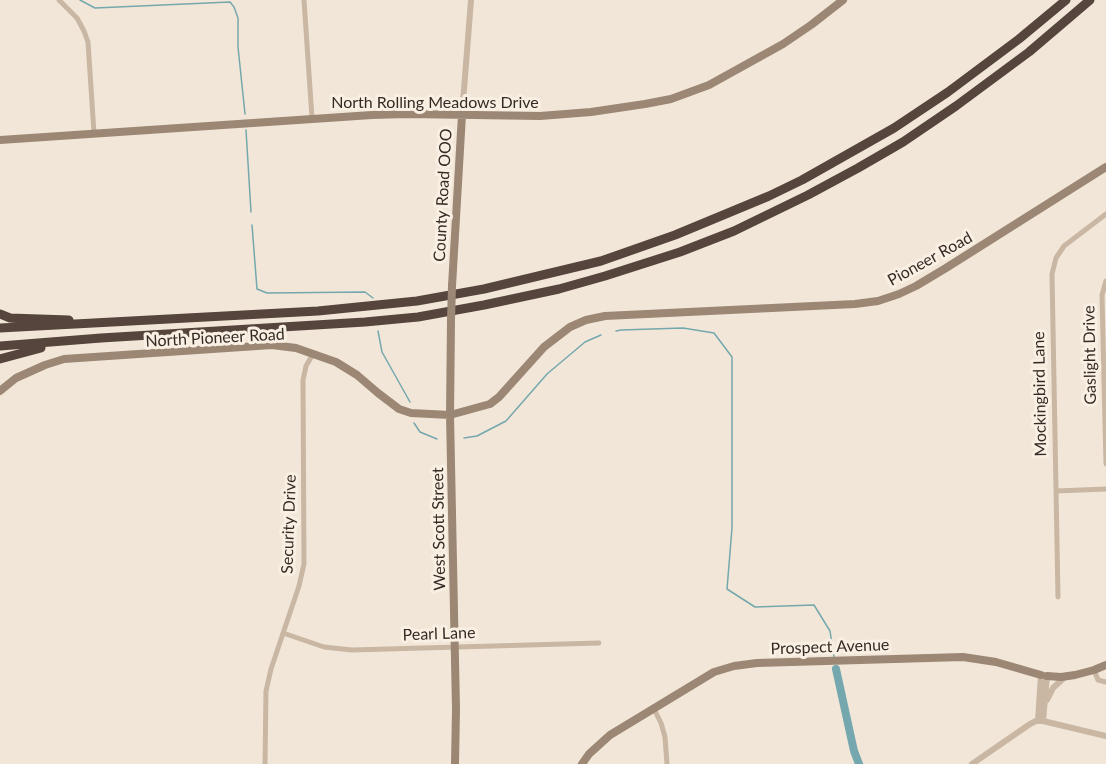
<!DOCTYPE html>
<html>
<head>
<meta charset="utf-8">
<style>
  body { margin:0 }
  canvas { display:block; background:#f1e6d7 }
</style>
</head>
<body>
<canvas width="1106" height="764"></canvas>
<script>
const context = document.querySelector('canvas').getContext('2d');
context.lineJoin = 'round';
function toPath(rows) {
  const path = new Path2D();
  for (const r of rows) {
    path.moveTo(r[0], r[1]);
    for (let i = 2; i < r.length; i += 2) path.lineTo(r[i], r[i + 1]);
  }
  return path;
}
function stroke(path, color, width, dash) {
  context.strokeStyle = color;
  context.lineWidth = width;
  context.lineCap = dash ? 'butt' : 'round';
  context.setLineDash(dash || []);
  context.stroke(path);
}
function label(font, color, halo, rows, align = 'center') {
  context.font = font + ' Lato,sans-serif';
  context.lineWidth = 6;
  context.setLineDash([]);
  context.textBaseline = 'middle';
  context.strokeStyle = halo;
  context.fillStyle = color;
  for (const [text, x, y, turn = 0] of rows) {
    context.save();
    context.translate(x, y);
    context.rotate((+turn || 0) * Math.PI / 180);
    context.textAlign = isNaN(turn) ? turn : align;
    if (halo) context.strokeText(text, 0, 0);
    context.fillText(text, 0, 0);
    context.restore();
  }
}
stroke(toPath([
  [80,0,95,8,230,2,234,7,238,18,238,47,245,114],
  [246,130,251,212],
  [252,225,257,289,267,293,365,292,373,298],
  [378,331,382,352,410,402],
  [616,331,621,330,683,328,714,333,732,357,732,528,727,589,755,607,814,605,830,631,834,657],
  [414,423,420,432,437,439],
  [464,438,477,436,506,421,547,374,585,342,601,335]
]), '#75a8ae', 1.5);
stroke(toPath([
  [836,669,854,751,859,764]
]), '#75a8ae', 8);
stroke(toPath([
  [59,0,77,18,84,31,88,42,94,133],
  [304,0,312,118],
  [1106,281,1102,295,1106,464],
  [1056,491,1106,489],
  [1058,597,1052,274,1056,258,1064,246,1106,214],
  [283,633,324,647,352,650,599,643],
  [1094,670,1098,680,1106,682],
  [654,709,661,723,665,737,667,764],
  [265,764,266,691,271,669,299,586,304,564,303,380,306,366,313,354]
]), '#c9b7a3', 5);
stroke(toPath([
  [462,115,471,0],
  [1047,700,1053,688,1066,676],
  [1038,721,1041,675,1047,676,1043,721],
  [972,764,1030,724,1036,721,1043,721,1106,736]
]), '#c9b7a3', 6);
stroke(toPath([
  [0,140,372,115,407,114,540,116,591,112,645,104,671,99,709,85,783,44,811,25,843,0],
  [452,286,462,115],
  [451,320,450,415,456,709,455,764],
  [0,391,16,378,45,365,64,359,272,345,296,348,336,362,357,375,378,393,399,409,411,413,450,415,490,404,499,397,544,347,570,327,586,320,605,316,855,304,878,301,899,294,916,286,946,268,1106,167],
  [1047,676,1061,677,1075,675,1094,670,1106,665],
  [582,764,589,754,610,735,714,672,734,666,757,663,963,657,996,662,1041,675]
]), '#9c8674', 8);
stroke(toPath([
  [0,314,10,318,69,320],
  [0,328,318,311,417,301,484,289,601,261,675,235,769,196,802,180,894,128,948,92,1019,39,1066,0],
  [0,346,101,338,365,322,418,317,484,305,559,289,605,276,680,252,734,231,808,195,858,168,903,142,956,106,1029,52,1090,0],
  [0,359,41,348]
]), '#55453c', 9);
stroke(toPath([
  [451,320,452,286]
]), '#9c8674', 8);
label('16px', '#342b25', '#f9f0e3', [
  ["North Rolling Meadows Drive",435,103],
  ["County Road OOO",443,195,-87],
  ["Pioneer Road",930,259,-29],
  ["North Pioneer Road",215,338,-3],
  ["Gaslight Drive",1090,355,-91],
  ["Mockingbird Lane",1040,394,-91],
  ["Security Drive",289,524,-88],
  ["West Scott Street",439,529,-91],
  ["Pearl Lane",439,634,-2],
  ["Prospect Avenue",830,647,-2]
]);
</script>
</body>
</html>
